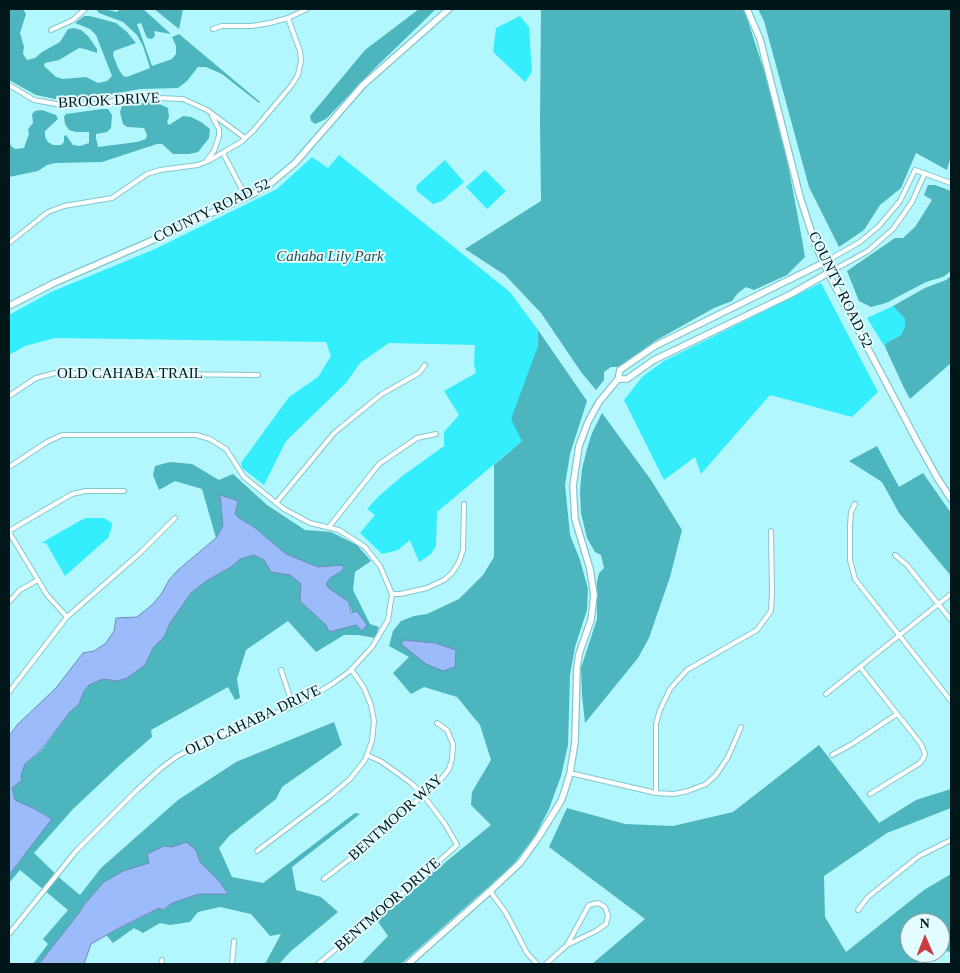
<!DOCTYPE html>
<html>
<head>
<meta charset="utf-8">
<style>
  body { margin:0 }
  #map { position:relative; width:960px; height:973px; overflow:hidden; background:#b2f7fe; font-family:Georgia,serif }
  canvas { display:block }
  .frame { position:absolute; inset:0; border:10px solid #001619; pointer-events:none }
  .north { position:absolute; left:900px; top:913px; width:50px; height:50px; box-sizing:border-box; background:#e2fcff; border:1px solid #88a0a3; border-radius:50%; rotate:359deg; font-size:14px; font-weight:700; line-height:20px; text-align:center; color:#001619 }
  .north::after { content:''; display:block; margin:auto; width:18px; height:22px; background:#cb3b3f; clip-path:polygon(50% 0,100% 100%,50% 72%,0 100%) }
</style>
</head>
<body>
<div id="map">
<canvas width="960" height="973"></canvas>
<div class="frame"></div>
<div class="north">N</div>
</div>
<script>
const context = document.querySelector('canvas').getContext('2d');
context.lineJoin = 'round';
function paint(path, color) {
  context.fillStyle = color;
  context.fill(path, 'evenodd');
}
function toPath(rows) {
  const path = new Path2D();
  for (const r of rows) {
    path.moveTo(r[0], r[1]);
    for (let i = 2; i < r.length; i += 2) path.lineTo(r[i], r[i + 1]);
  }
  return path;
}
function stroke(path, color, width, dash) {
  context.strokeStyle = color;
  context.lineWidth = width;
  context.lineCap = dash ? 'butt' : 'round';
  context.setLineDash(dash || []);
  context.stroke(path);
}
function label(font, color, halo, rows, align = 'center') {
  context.font = font + ' Georgia,serif';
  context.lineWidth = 4;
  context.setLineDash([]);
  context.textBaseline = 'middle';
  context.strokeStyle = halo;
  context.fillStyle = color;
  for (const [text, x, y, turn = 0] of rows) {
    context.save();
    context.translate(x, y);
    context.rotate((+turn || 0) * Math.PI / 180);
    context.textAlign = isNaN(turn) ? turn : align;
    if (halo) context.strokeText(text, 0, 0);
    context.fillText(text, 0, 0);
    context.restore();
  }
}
paint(toPath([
  [520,16,529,27,532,72,525,82,493,52,496,28],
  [339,155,510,292,538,330,538,345,522,441,437,512,436,546,431,554,419,562,410,540,398,550,382,554,360,533,375,515,367,509,379,496,401,477,444,446,444,432,459,415,444,391,476,373,474,364,475,345,389,343,360,363,346,383,286,441,264,485,242,468,241,463,289,397,318,377,331,356,326,342,55,338,25,346,9,355,9,315,51,292,155,249,277,189,312,157,328,168],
  [445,160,464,182,442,201,433,204,417,191,416,186],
  [485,170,506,191,487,209,466,187],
  [821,283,878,392,852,417,770,395,701,474,695,457,664,480,624,400,642,377,664,361],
  [893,306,905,319,905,326,901,335,885,344,886,349,867,318],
  [85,518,104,518,112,523,111,530,108,538,65,576,46,543,41,543]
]), '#34eefd');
paint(toPath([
  [9,9,23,9,26,14,20,33,24,47,23,54,27,60,35,58,42,52,60,42,68,29,74,28,81,30,88,36,97,49,97,53,85,49,79,48,59,60,45,63,44,66,56,77,63,79,86,77,98,83,107,81,112,76,96,35,90,29,75,23,84,16,90,16,116,23,127,32,136,43,114,51,113,55,118,68,123,76,127,77,150,68,143,46,137,35,123,22,99,13,96,9,103,9,117,12,120,9,143,9,171,34,154,31,155,36,152,39,147,38,141,23,137,24,152,66,172,59,176,54,176,46,172,37,179,34,260,102,259,103,222,74,206,67,198,67,187,81,178,88,140,89,80,100,55,99,36,95,9,80],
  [154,9,183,9,179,29],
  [419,9,436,9,375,68,326,119,315,124,311,121,310,116,365,50],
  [541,9,744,9,779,117,802,239,805,257,787,275,754,290,746,287,738,293,732,301,714,308,655,341,619,367,611,367,604,372,604,380,596,390,581,372,541,313,505,275,465,249,541,201,540,122],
  [758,9,951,9,951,156,947,170,916,153,901,188,880,205,864,230,839,247,809,187,764,21],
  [155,102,168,108,169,117,167,122,169,125,183,116,191,117,201,122,210,129,209,138,198,152,189,154,173,154,162,144,157,144,102,162,55,163,47,165,38,171,9,177,9,139,11,146,15,149,24,148,29,134,28,129,33,123,32,114,35,111,42,110,56,115,58,119,45,131,45,137,48,142,53,145,61,145,64,142,64,136,66,135,73,145,80,146,89,143,89,132,76,132,69,130,65,124,64,117,66,114,102,109,108,109,112,115,111,128,107,132,96,134,96,138,98,147,137,142,146,139,147,135,144,128,127,127,123,124,120,112,122,106,134,103],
  [928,185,935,185,951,191,951,271,943,277,926,282,886,303,871,307,859,301,847,271,895,238,903,238,915,227,932,200,924,195],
  [951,276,951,363,910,399,904,388,886,349,885,344,901,335,905,326,905,319,893,306,925,288,946,280],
  [538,330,587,401,570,454,565,485,570,535,580,560,588,589,587,610,575,647,570,675,568,745,561,776,549,809,535,836,512,866,401,964,361,964,388,936,376,919,491,825,471,805,472,792,491,760,480,725,457,697,424,687,411,694,393,673,409,657,389,646,393,631,401,621,414,616,427,614,459,599,483,575,494,557,494,465,522,441,511,419,538,346],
  [602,413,651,480,682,530,670,577,649,638,638,658,585,723,582,695,581,668,597,619,597,582,599,573,604,568,601,555,595,552,587,538,581,513,580,491,582,469,587,449,592,433],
  [877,446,899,487,923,473,951,513,951,576,899,513,882,482,849,461],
  [170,462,192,464,219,480,233,474,267,505,305,530,331,532,357,545,371,561,355,572,353,590,370,624,379,627,375,638,358,635,344,635,316,652,288,621,246,650,237,679,240,698,235,700,228,687,151,730,152,737,122,763,73,809,34,853,62,880,80,895,101,868,178,800,236,762,334,722,342,745,282,787,276,799,229,836,219,848,232,877,263,883,355,813,360,814,292,867,296,890,321,897,338,912,291,951,279,964,265,964,281,934,270,936,251,914,220,907,198,912,190,922,170,925,160,923,143,933,134,928,113,943,106,935,159,908,164,910,172,903,199,894,228,894,220,882,200,862,196,850,164,846,150,863,104,882,83,906,79,913,39,964,33,964,48,944,43,939,68,910,20,870,9,883,9,875,19,863,48,816,15,800,12,788,25,764,41,751,70,712,79,704,84,691,89,685,103,679,117,681,127,678,145,665,153,648,164,637,170,623,191,593,206,581,231,567,240,559,254,555,264,560,271,572,290,575,302,584,300,601,326,625,356,624,349,602,329,589,326,584,330,578,342,571,318,567,286,554,254,527,239,518,235,514,238,501,220,495,223,526,216,538,202,489,175,481,159,490,153,475,155,466],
  [819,745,879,823,916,800,951,789,951,808,887,833,824,876,825,917,846,952,924,890,951,874,951,952,940,950,940,923,910,923,910,953,932,953,917,964,592,964,645,919,549,847,567,808,625,824,673,826,733,812]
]), '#4cb5be');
const water = toPath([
  [220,495,238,501,235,514,239,518,254,527,286,554,318,567,342,565,344,568,342,571,330,578,326,584,330,589,349,602,351,613,357,611,367,625,362,631,356,625,329,632,326,625,300,601,301,584,290,575,271,572,264,560,254,555,240,559,231,567,206,581,191,593,170,623,164,637,153,648,145,665,127,678,117,681,103,679,89,685,84,691,79,704,70,712,40,751,25,764,21,775,22,780,12,788,15,800,33,808,52,819,9,875,9,736,18,724,56,688,83,653,94,651,106,643,114,631,116,618,137,617,153,604,162,593,169,580,178,570,216,538,223,526,220,495],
  [404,640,435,643,456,650,455,667,443,671,426,664,401,644,404,640],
  [186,842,196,850,200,862,220,882,228,894,199,894,172,903,163,910,159,908,119,928,91,944,84,964,39,964,79,913,83,906,104,882,123,871,149,863,147,854,164,846,172,847,186,842]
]);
paint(water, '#9cbbfa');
stroke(water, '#6d8ab6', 1);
const street = toPath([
  [213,29,222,26,252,26,270,23,288,18,307,9],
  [51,30,73,20,85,9],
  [9,85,34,100,62,105,98,104,134,97,183,99,207,110,245,138],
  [223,153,246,197],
  [206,161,214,151,219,136,219,129,212,116],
  [9,243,48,212,64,206,112,198,147,174,160,170,198,165,210,160,241,142,253,131,291,86,298,75,301,61,300,51,288,18],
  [823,263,860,242,879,226,900,201,915,170,951,183],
  [828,273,868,251,893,229,912,202,925,173],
  [9,396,36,378,55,373,258,375],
  [9,467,47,442,62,435,196,435,210,439,226,449,244,477,284,509,310,523,339,530,365,547,380,566,392,594,388,620,372,647,350,671,332,684,301,703,207,740,176,757,160,769,136,791,76,851,9,934],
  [276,503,334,433,382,394,419,373,425,365],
  [855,504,851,512,850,526,850,560,855,579,951,701],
  [329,527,379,464,417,438,436,434],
  [9,531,72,494,86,491,124,491],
  [9,532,47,595,67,617],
  [895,555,907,565,951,620],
  [392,594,400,594,427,588,444,580,452,573,459,562,463,550,464,504],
  [9,602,20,590,38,580],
  [860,667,921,744,925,754,923,759,920,763,870,794],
  [281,670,293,706],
  [9,692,67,617,140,553,175,518],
  [826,694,951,594],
  [832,755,852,744,897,714],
  [570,773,656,793,674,794,688,791,706,784,716,775,728,757,741,727],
  [656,793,656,724,660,710,670,689,687,670,757,630,771,611,772,593,771,531],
  [257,851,330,796,350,779,365,760,372,741,374,721,371,705,364,688,351,669],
  [324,879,368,845,443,777,449,769,452,759,453,744,447,730,437,723],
  [490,891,506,913,527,953,537,964],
  [858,910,868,897,919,856,951,840],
  [161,964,162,960],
  [232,964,234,941],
  [318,964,418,880,457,845,445,824,423,795,411,783,382,762,367,755],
  [546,964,567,945,596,931,606,924,608,916,605,907,598,903,589,905,567,945]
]);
const secondary = toPath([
  [747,9,760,39,800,197,816,246,828,273,918,443,938,479,951,499],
  [9,306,54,283,144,244,255,193,270,184,295,163,363,85,449,9],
  [618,379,627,379,654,360,791,294,828,273],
  [408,964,490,891,520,863,538,838,561,801,565,790,570,773,575,742,577,667,579,654,591,620,594,595,590,569,575,519,573,486,579,446,588,422,599,402,618,379,620,370,655,346,823,263]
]);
stroke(street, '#83c7cd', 6);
stroke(secondary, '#83c7cd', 8);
stroke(street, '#fff', 4);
stroke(secondary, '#fff', 5.5);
label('15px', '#001619', '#e2fcff', [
  ["BROOK DRIVE",109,101,-3],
  ["COUNTY ROAD 52",212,211,-26],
  ["COUNTY ROAD 52",840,290,64],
  ["OLD CAHABA TRAIL",130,374],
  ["OLD CAHABA DRIVE",253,721,-25],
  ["BENTMOOR WAY",396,818,-42],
  ["BENTMOOR DRIVE",388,905,-41]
]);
label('italic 15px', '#2b4b4e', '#e2fcff', [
  ["Cahaba Lily Park",330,257]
]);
</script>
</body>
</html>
